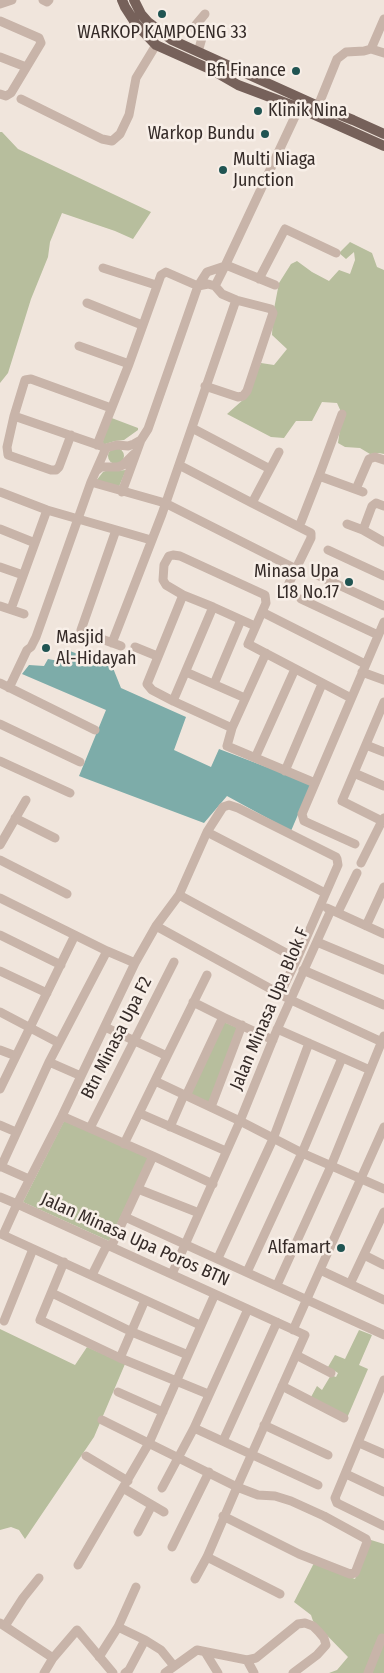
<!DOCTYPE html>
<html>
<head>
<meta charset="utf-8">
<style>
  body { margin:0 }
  canvas { display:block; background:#f0e5dc }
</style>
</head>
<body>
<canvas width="384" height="1673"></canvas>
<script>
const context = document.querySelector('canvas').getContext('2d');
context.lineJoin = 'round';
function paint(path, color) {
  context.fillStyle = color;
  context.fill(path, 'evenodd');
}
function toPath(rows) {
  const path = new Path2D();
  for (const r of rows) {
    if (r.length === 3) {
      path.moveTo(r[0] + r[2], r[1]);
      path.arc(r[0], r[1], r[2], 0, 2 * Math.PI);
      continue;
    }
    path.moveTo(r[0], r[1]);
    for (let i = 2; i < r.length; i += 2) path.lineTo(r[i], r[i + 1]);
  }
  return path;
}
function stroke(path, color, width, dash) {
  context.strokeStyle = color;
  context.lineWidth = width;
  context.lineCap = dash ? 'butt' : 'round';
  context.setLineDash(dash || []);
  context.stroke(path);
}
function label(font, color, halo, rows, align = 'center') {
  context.font = font + ' "Fira Sans Condensed",sans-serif';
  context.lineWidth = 5;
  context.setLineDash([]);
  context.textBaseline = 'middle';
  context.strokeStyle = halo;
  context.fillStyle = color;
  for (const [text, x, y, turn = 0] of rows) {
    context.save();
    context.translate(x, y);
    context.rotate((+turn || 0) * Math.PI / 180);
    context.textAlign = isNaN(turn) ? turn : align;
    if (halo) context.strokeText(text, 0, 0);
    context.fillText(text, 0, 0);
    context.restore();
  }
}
paint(toPath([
  [0,132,2,132,18,149,151,212,133,239,115,231,62,213,50,242,48,257,31,299,8,373,0,383],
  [350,242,372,253,377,267,384,270,384,454,379,453,370,454,360,448,345,447,338,443,342,414,337,403,322,402,312,421,296,421,284,438,271,437,227,414,244,399,261,363,274,365,287,349,272,335,273,314,279,283,291,264,297,261,312,272,329,281,339,270,350,274,355,260,354,252,346,259,339,253],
  [109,417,138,428,138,430,124,440,115,441,102,445],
  [116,456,8],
  [111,469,115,471,126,470,118,489,96,481,103,472],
  [219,1020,238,1028,210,1104,184,1093],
  [64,1121,149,1157,109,1241,23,1202],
  [0,1329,75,1365,87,1347,125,1364,94,1437,25,1539,19,1530,11,1527,0,1530],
  [359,1330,372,1335,359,1365,368,1369,347,1418,311,1397,317,1386,322,1390,331,1375,336,1377,338,1373,328,1367,335,1355,345,1359],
  [371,1540,384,1544,384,1673,329,1673,337,1670,348,1657,313,1621,311,1615,294,1602,314,1563,355,1579]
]), '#b7be9d');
paint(toPath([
  [65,649,113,668,121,688,186,717,174,750,211,767,219,749,311,784,291,831,227,796,204,823,79,776,106,710,22,674,29,665,44,666,48,659,59,661]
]), '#7daca9');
stroke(toPath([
  [43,0,47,2,49,0],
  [0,4,12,0],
  [0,21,39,38,41,43,11,93,6,96,0,94],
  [371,49,384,53],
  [198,52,202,38,195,30,194,27,205,14],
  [0,57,26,67],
  [21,99,102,139,112,141,120,134,129,115,136,78,156,45],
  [318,106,337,59,346,52,364,51,371,49,384,19],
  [226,265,275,285],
  [225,266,299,108],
  [103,268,156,285],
  [259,279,285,229,336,253],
  [87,303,142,325],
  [79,346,129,364],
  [205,386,238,397,243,396,247,391,273,313,271,309,236,300],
  [342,414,319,476,363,492],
  [14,416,101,446],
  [192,428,270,469],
  [71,435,59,467,56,470,51,470,8,455,7,447,14,416,25,380,31,379,111,408],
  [97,445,129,364,161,275,166,272,198,286,208,284,215,286,225,266,207,272,198,286,148,429,141,440,134,444,128,446,117,445,106,448],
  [179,465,252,503,279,452],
  [96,471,101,467,118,467,123,465,134,454],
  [91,482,165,503,296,569],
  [356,489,369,459,375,457,384,460],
  [0,492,47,510,151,540],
  [122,492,141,440],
  [252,503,311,533,311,538,289,583],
  [384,506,376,503,372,506,363,530,384,542],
  [301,522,319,476],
  [347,524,363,530],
  [0,529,35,543],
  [116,530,81,630,82,632,121,646],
  [328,550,384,576],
  [0,567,23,575],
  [317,575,384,606],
  [183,595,213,607],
  [301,599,378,635],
  [0,606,24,614],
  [11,609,47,510],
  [262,612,365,664],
  [112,643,162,514,236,300,222,294,215,286],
  [135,647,157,656],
  [266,653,232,728,227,746,315,783],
  [186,672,245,698],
  [362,672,384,680],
  [0,683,95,730],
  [214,684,241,620],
  [9,688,27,650,31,647,36,637,91,482,106,448],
  [173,701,152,690,147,684,183,595,166,585,163,580,164,565,169,556,173,555,180,556,265,595,266,603,248,644,351,698],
  [384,702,342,801,382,821,384,818],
  [0,724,80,762],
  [232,728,173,701,213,607,255,626],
  [366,745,384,752],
  [255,758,295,669],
  [0,761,70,793],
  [285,771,322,684],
  [354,773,384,786],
  [15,818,55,838],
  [207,832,179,895,156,926,135,963,62,1116,17,1204,305,1335,237,1487,258,1495,275,1496,291,1501,324,1516,366,1539,367,1542,355,1573,350,1574,299,1554,223,1516],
  [355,844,304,821,302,814,384,622],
  [0,845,26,800],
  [0,860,67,894],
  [361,863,382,821],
  [179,895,297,959,338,865,337,859,336,857,238,808,229,805,223,807,207,832,325,893],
  [0,898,107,951,135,963],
  [327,908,384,934],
  [338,912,357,873],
  [156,926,291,1000,384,1043],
  [366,926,384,887],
  [0,935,61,965],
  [317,942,384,970],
  [303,970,384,1005],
  [0,971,47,993],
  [280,994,297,959],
  [0,1012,59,1043],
  [223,1017,273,1040],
  [105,1027,167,1056,207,975],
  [277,1029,370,1070],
  [0,1050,16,1056],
  [49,1062,81,1076],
  [155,1081,240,1121,276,1032,331,910],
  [0,1089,75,935],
  [186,1096,223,1017,193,1002],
  [211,1107,242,1025],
  [139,1113,226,1151],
  [62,1116,153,1156,213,1184],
  [0,1125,16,1132],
  [170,1127,184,1095],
  [90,1128,174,962],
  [124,1144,167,1056],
  [0,1166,29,1179],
  [1,1167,49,1062,107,951],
  [138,1189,199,1213],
  [0,1197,17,1204,3,1235,200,1325],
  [125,1217,384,1335],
  [111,1247,153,1156],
  [364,1255,384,1265],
  [218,1258,273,1139,309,1043],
  [64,1262,40,1320,120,1358,208,1394],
  [320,1270,350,1284,384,1212],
  [247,1272,302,1153,342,1058],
  [172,1274,240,1121,302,1153,384,1189],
  [92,1275,107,1245],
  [350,1284,384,1300],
  [277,1285,331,1166,384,1036],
  [52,1293,132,1332,188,1355],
  [4,1321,33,1249],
  [293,1330,384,1127],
  [296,1355,331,1373],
  [120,1358,145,1300],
  [384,1380,335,1498,337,1503,384,1526],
  [282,1386,344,1418],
  [118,1392,163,1412],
  [102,1420,237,1487,207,1557,195,1579],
  [264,1425,328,1455],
  [194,1428,318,1485],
  [223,1441,277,1322],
  [359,1443,384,1454],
  [86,1456,128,1481],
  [346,1474,384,1492],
  [123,1488,164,1512],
  [162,1488,194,1428,248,1309],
  [138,1532,152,1505],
  [172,1547,209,1472],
  [207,1557,280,1594],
  [78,1565,149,1443,215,1294],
  [0,1623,53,1658,44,1673],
  [5,1626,23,1598,39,1578],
  [118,1627,145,1640,129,1670,125,1673],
  [145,1640,161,1650,174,1666],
  [205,1652,218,1673],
  [99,1657,118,1627,136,1587],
  [53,1658,77,1630,113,1673],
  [247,1660,254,1673],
  [165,1673,197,1650,247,1660,256,1658,298,1624,305,1623,313,1626,319,1632,324,1638,326,1645,317,1655,293,1673],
  [368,1673,382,1638]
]), '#c8b4a9', 9);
stroke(toPath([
  [122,0,125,7,136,24,156,45,212,70,238,85,299,108,384,146],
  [134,0,141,14,148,22,172,40,318,106,353,120,384,134]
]), '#76615a', 10);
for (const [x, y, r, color] of [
  [162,14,5,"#205452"],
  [296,71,5,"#205452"],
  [258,111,5,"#205452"],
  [265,134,5,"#205452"],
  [223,170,5,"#205452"],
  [349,582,5,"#205452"],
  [46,648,5,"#205452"],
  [341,1248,5,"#205452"]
]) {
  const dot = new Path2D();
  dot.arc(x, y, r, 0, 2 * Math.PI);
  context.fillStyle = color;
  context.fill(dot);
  stroke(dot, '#f8efe8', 2);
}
label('18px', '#352b28', '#f8efe8', [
  ["WARKOP KAMPOENG 33",162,33,"center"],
  ["Bfi Finance",286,71],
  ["Klinik Nina",268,111,"left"],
  ["Warkop Bundu",255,134],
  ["Multi Niaga",233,160,"left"],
  ["Junction",233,181,"left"],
  ["Minasa Upa",339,572],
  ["L18 No.17",339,593],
  ["Masjid",56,638,"left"],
  ["Al-Hidayah",56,659,"left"],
  ["Alfamart",331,1248]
], 'right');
label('18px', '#352b28', '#f8efe8', [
  ["Jalan Minasa Upa Blok F",270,1009,-67],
  ["Btn Minasa Upa F2",117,1038,-63],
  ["Jalan Minasa Upa Poros BTN",135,1240,24]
]);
</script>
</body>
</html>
